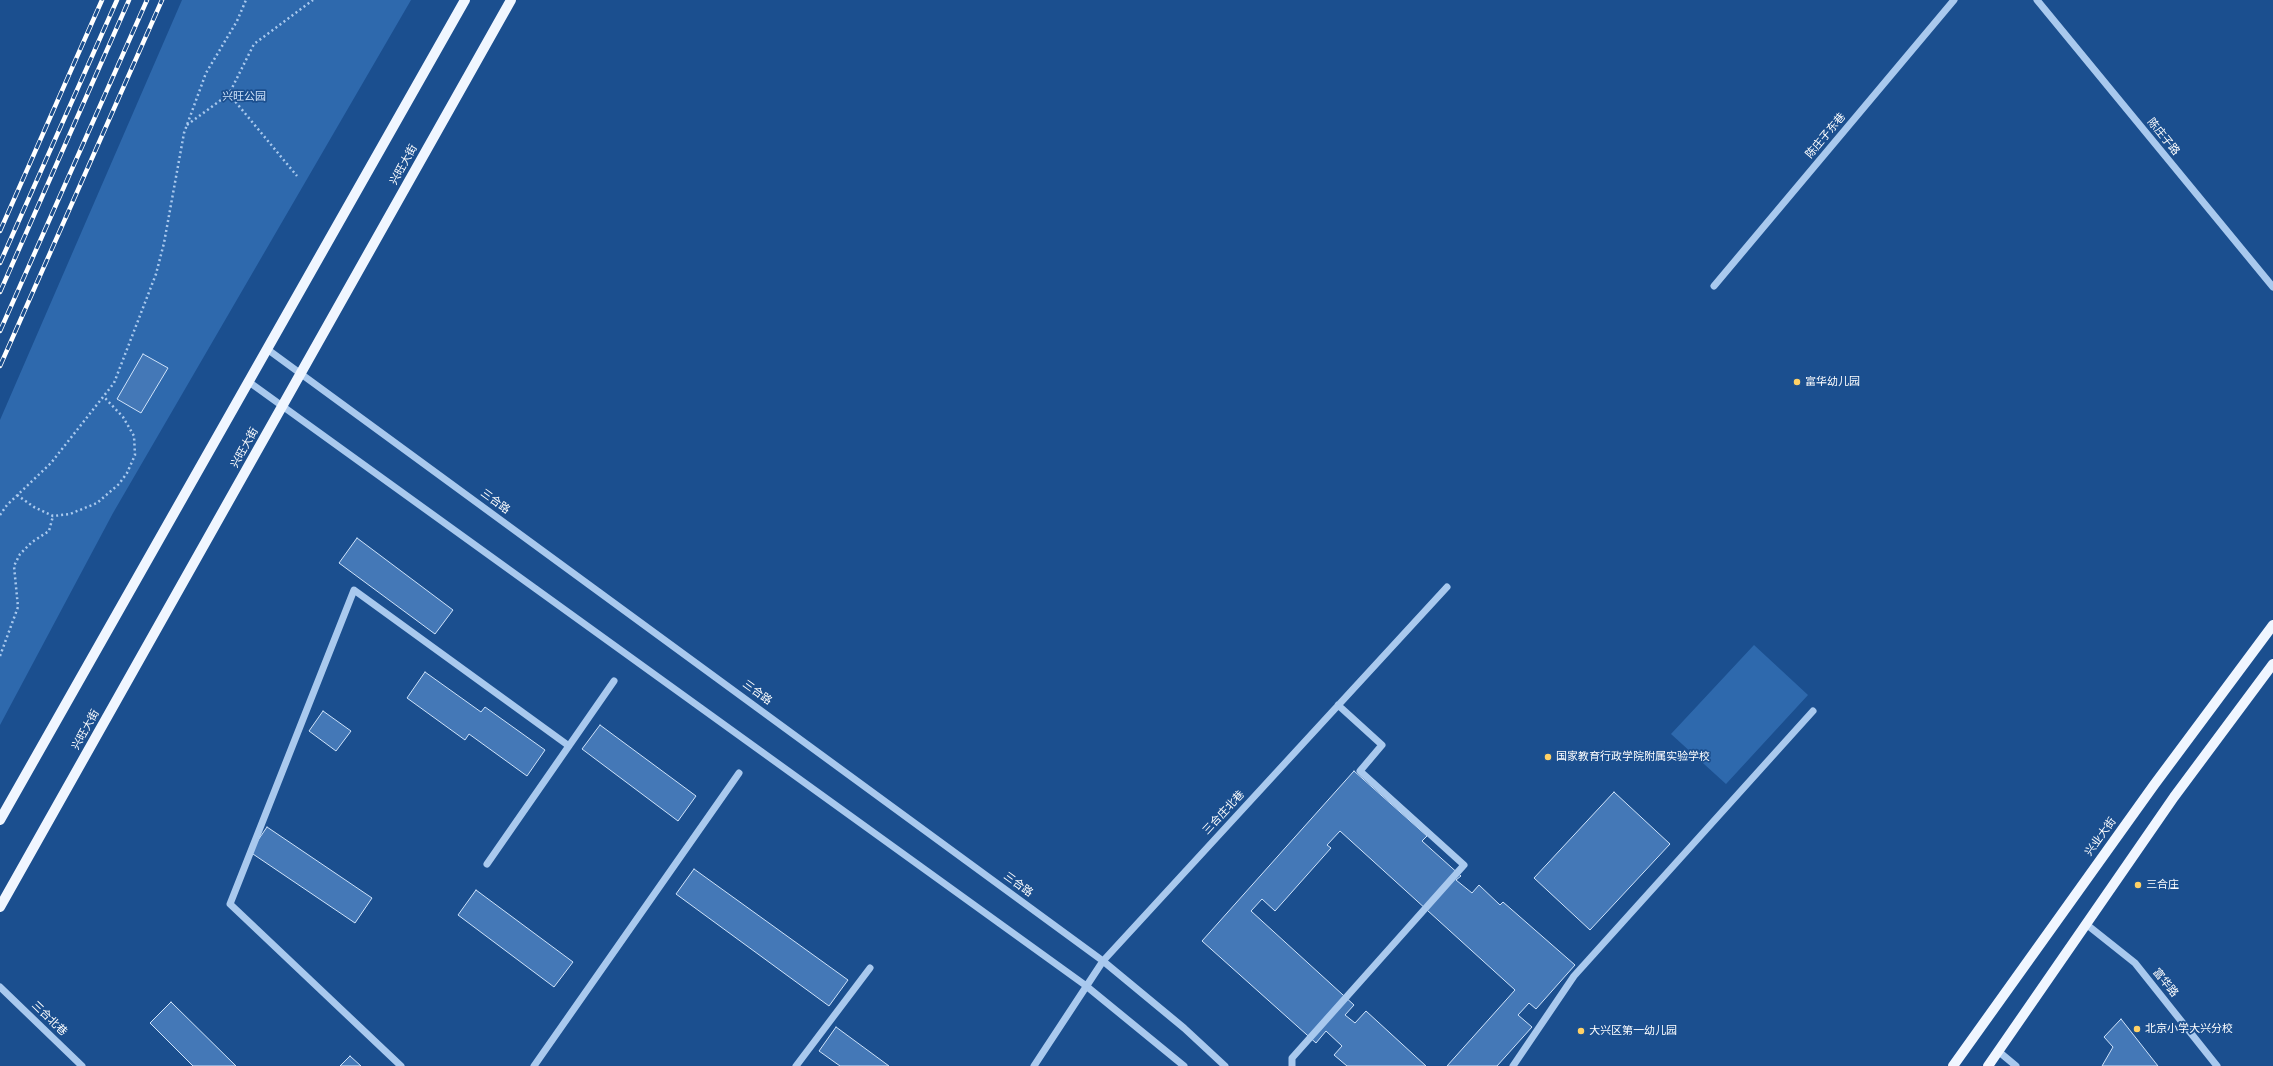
<!DOCTYPE html>
<html>
<head>
<meta charset="utf-8">
<style>
  body { margin:0 }
  canvas { display:block; background:#1b4f8f }
</style>
</head>
<body>
<canvas width="2273" height="1066"></canvas>
<script>
const context = document.querySelector('canvas').getContext('2d');
context.lineJoin = 'round';
function paint(path, color) {
  context.fillStyle = color;
  context.fill(path, 'evenodd');
}
function toPath(rows) {
  const path = new Path2D();
  for (const r of rows) {
    path.moveTo(r[0], r[1]);
    for (let i = 2; i < r.length; i += 2) path.lineTo(r[i], r[i + 1]);
  }
  return path;
}
function stroke(path, color, width, dash) {
  context.strokeStyle = color;
  context.lineWidth = width;
  context.lineCap = dash ? 'butt' : 'round';
  context.setLineDash(dash || []);
  context.stroke(path);
}
function label(font, color, halo, rows, align = 'center') {
  context.font = font + ' Roboto,"Noto Sans SC",sans-serif';
  context.lineWidth = 3.5;
  context.setLineDash([]);
  context.textBaseline = 'middle';
  context.strokeStyle = halo;
  context.fillStyle = color;
  for (const [text, x, y, turn = 0] of rows) {
    context.save();
    context.translate(x, y);
    context.rotate((+turn || 0) * Math.PI / 180);
    context.textAlign = isNaN(turn) ? turn : align;
    if (halo) context.strokeText(text, 0, 0);
    context.fillText(text, 0, 0);
    context.restore();
  }
}
paint(toPath([
  [182,0,411,0,113,513,0,725,0,420],
  [1754,645,1808,695,1726,784,1671,734]
]), '#2e69ad');
const building = toPath([
  [143,354,168,368,141,413,117,399,143,354],
  [357,538,453,610,435,634,339,563,357,538],
  [425,672,481,712,485,707,545,750,527,776,469,734,465,740,407,698,425,672],
  [323,711,351,731,336,751,309,731,323,711],
  [600,725,696,796,678,821,582,749,600,725],
  [1354,771,1427,836,1422,841,1461,876,1456,880,1472,893,1479,885,1500,905,1503,902,1575,965,1536,1009,1529,1003,1518,1015,1532,1027,1497,1066,1447,1066,1515,990,1340,831,1327,845,1331,848,1275,911,1262,899,1251,911,1354,1005,1345,1015,1355,1023,1366,1011,1426,1066,1347,1066,1334,1055,1342,1046,1326,1031,1316,1043,1202,941,1354,771],
  [1614,792,1670,844,1590,930,1534,878,1614,792],
  [267,827,372,898,355,923,250,852,267,827],
  [694,869,848,980,829,1006,676,894,694,869],
  [476,890,573,962,554,987,458,915,476,890],
  [171,1002,236,1066,193,1066,150,1023,171,1002],
  [2121,1019,2158,1066,2102,1066,2113,1047,2104,1037,2121,1019],
  [836,1027,889,1066,840,1066,819,1051,836,1027],
  [350,1056,361,1066,340,1066,350,1056]
]);
paint(building, '#4478b7');
stroke(building, '#cfe3fa', 1);
stroke(toPath([
  [229,94,297,176],
  [187,125,229,94,254,44,313,0],
  [17,495,34,507,53,516,70,514,97,503,119,484,127,473,135,455,134,436,123,417,104,397],
  [0,515,7,505,51,463,114,383,156,274,164,243,184,133,206,73,237,21,246,0],
  [0,656,18,607,14,566,20,554,32,542,49,531,53,516]
]), '#a9c9ee', 2.5, [2, 3]);
stroke(toPath([
  [2037,0,2273,287],
  [1714,286,1954,0],
  [267,349,1103,961,1184,1028,1225,1066],
  [249,382,1085,985,1184,1066],
  [487,864,614,681],
  [2086,924,2135,963,2217,1066],
  [0,987,82,1066],
  [1998,1051,2016,1066],
  [401,1066,230,904,354,590,569,746],
  [534,1066,739,773],
  [796,1066,870,968],
  [1034,1066,1103,961,1447,587],
  [1292,1066,1292,1058,1464,865,1360,771,1382,745,1338,705],
  [1513,1066,1574,976,1813,711]
]), '#a9c9ee', 7);
stroke(toPath([
  [0,820,465,0],
  [0,907,511,0],
  [1953,1066,2154,785,2273,625],
  [1988,1066,2174,797,2273,664]
]), '#f0f6ff', 10);
const rail = toPath([
  [0,231,102,0],
  [0,263,117,0],
  [0,292,129,0],
  [0,331,147,0],
  [0,366,162,0]
]);
stroke(rail, '#fff', 4.5);
stroke(rail, '#1b4f8f', 3, [9]);
for (const [x, y, r, color] of [
  [1797,382,4,"#ffd166"],
  [1548,757,4,"#ffd166"],
  [2138,885,4,"#ffd166"],
  [2137,1029,4,"#ffd166"],
  [1581,1031,4,"#ffd166"]
]) {
  const dot = new Path2D();
  dot.arc(x, y, r, 0, 2 * Math.PI);
  context.fillStyle = color;
  context.fill(dot);
  stroke(dot, '#1b4f8f', 1.5);
}
label('11px', '#cfe3fa', '#1b4f8f', [
  ["兴旺公园",244,97]
]);
label('11px', '#fff', '#1b4f8f', [
  ["陈庄子东巷",1826,136,-50],
  ["陈庄子路",2163,137,51],
  ["兴旺大街",404,165,-61],
  ["兴旺大街",245,448,-61],
  ["三合路",495,502,36],
  ["三合路",757,693,36],
  ["兴旺大街",86,730,-61],
  ["三合庄北巷",1224,813,-47],
  ["兴业大街",2101,837,-54],
  ["三合路",1018,885,36],
  ["富华路",2165,983,51],
  ["三合北巷",49,1019,44]
]);
label('11px', '#fff', '#1b4f8f', [
  ["富华幼儿园",1805,382],
  ["国家教育行政学院附属实验学校",1556,757],
  ["三合庄",2146,885],
  ["北京小学大兴分校",2145,1029],
  ["大兴区第一幼儿园",1589,1031]
], 'left');
</script>
</body>
</html>
